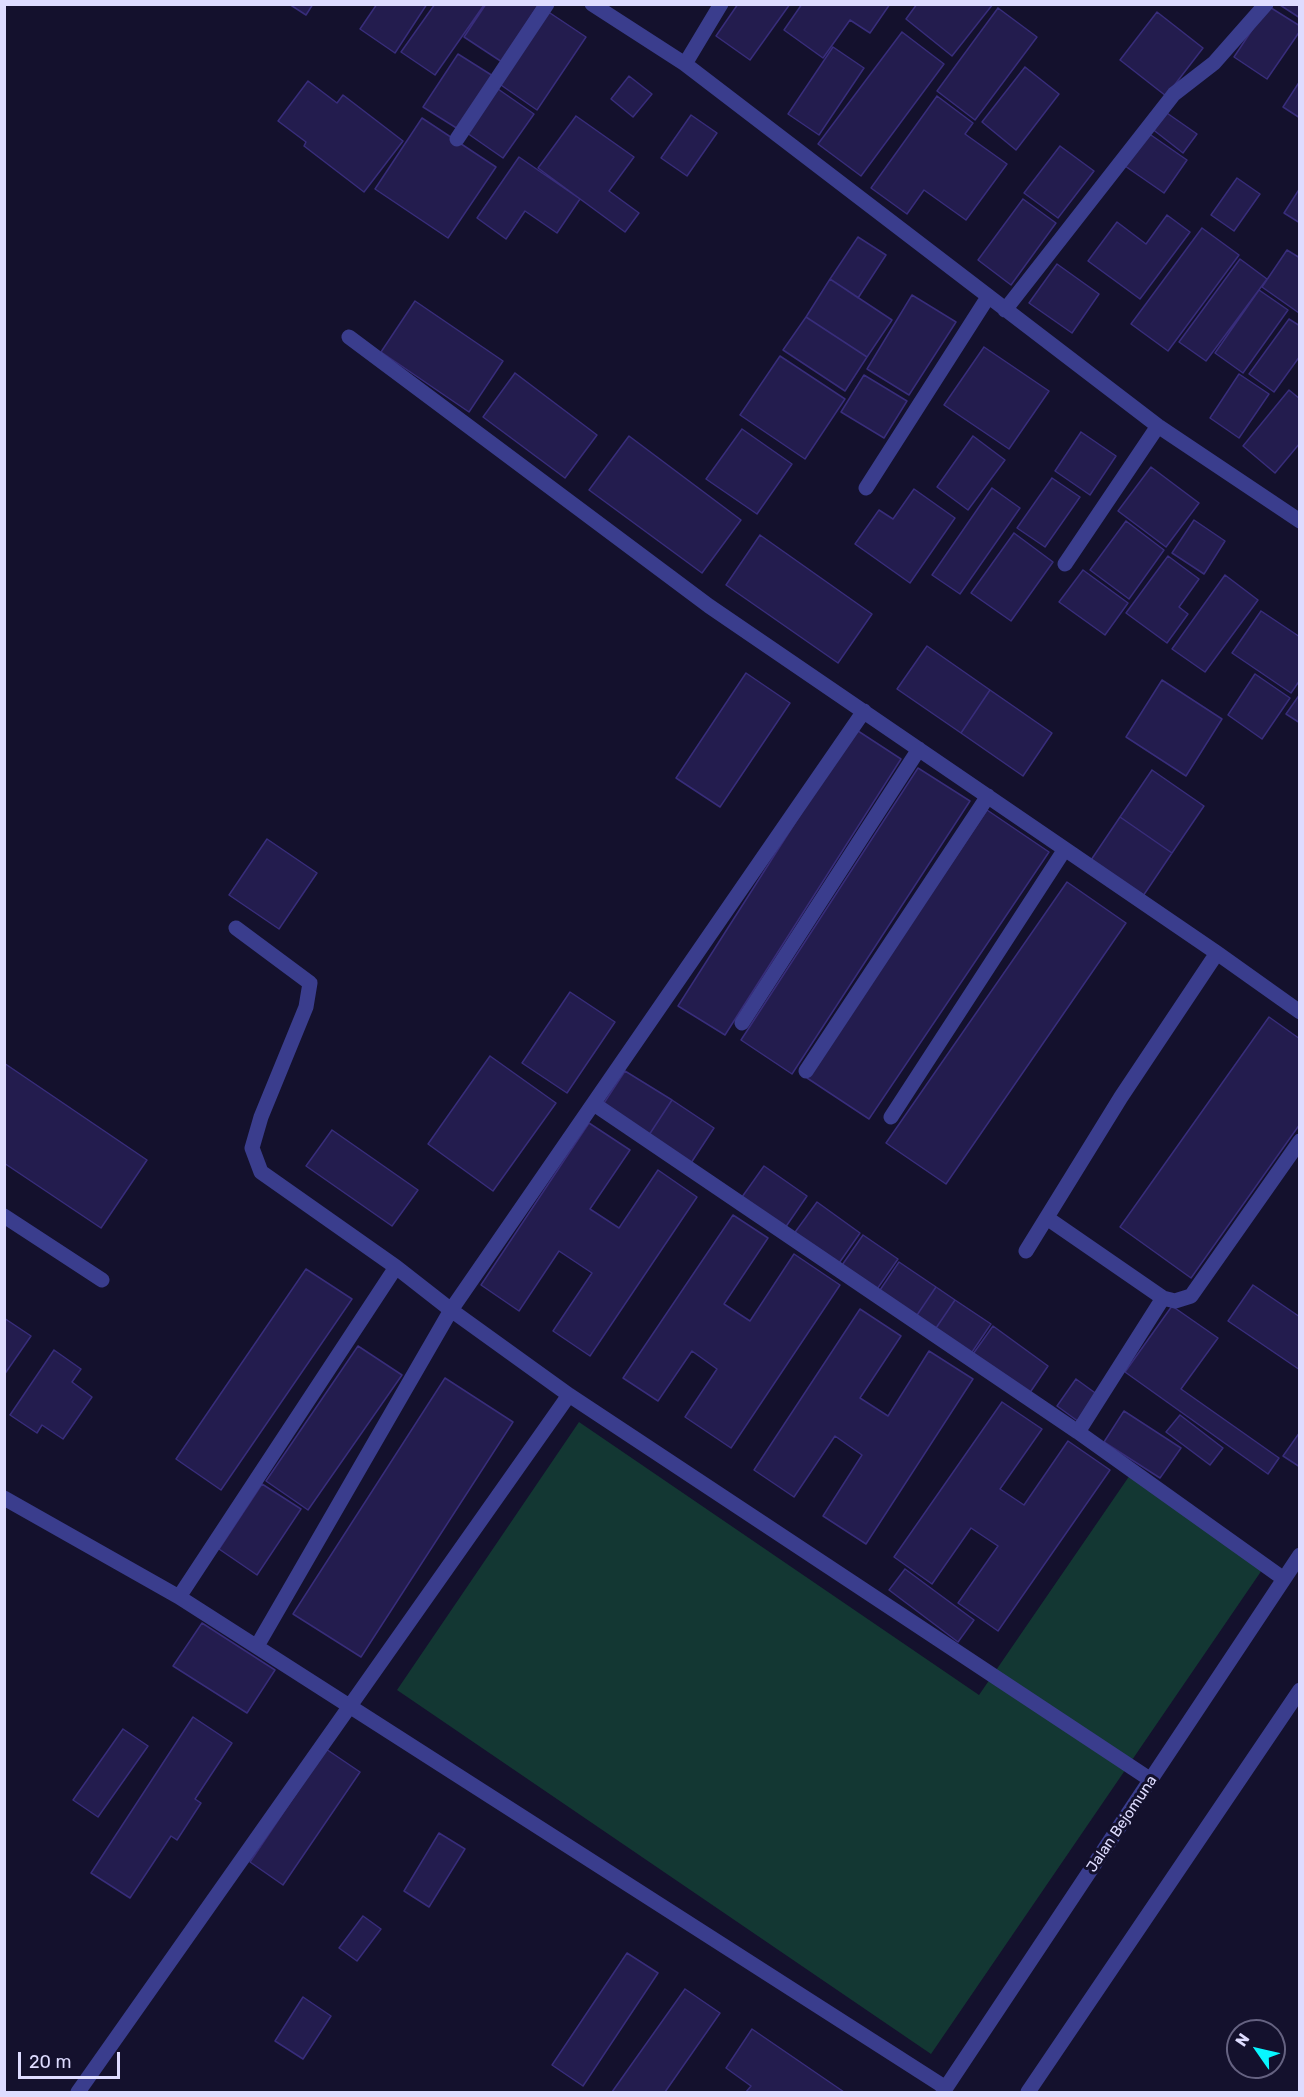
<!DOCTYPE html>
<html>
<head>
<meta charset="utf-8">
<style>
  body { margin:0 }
  #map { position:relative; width:1304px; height:2097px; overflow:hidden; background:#14112d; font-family:Rubik,sans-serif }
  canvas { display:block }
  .frame { position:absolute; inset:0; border:6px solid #dedcff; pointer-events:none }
  .north { position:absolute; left:1226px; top:2019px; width:60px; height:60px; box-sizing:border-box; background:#14112d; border:2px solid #656281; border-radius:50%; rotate:304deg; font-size:16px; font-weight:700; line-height:24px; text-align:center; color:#dedcff }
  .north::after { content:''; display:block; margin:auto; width:21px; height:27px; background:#08f7ff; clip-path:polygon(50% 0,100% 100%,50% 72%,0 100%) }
  .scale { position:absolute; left:18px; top:2052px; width:102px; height:27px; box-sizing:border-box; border:3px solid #dedcff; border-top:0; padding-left:8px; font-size:18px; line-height:21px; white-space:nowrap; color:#dedcff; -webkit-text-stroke:4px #14112d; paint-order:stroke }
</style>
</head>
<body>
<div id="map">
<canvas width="1304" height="2097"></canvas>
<div class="frame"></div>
<div class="north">N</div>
<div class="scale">20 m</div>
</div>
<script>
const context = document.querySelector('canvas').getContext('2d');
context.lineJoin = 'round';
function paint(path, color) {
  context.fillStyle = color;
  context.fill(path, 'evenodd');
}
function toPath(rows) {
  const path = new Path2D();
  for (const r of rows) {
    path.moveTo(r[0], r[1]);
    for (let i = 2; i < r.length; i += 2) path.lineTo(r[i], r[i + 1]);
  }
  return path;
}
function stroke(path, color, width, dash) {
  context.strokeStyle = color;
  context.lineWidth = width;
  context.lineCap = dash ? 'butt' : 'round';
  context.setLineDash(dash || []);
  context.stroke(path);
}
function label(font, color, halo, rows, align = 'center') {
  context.font = font + ' Rubik,sans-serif';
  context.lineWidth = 6;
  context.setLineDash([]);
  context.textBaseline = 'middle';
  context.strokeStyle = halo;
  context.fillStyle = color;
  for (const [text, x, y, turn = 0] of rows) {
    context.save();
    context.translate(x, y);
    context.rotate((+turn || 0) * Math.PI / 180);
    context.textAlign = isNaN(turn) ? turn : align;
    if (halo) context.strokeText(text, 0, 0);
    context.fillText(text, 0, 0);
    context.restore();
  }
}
paint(toPath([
  [579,1422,979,1695,1130,1475,1264,1567,931,2054,397,1690]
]), '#133733');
const building = toPath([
  [289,4,313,4,306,15,289,4],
  [377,4,427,4,395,53,360,29,377,4],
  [435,4,484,5,435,75,401,52,435,4],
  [486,4,539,4,502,62,464,37,486,4],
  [738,4,790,4,750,60,716,36,738,4],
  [802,4,890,4,870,33,850,20,823,58,784,30,802,4],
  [917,4,993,4,952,56,906,19,917,4],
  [1300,4,1300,18,1280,5,1280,4,1300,4],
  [1268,6,1300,26,1300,31,1267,79,1234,57,1268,6],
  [998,8,1037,37,975,120,937,91,998,8],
  [547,11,586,37,537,110,498,83,547,11],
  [1157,12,1203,48,1166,96,1120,60,1157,12],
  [902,32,944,64,861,176,818,144,902,32],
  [833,47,864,68,819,135,788,114,833,47],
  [458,54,493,76,458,129,423,107,458,54],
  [1025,67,1059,94,1016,150,982,122,1025,67],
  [629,76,652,94,633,117,611,99,629,76],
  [308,81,337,103,343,95,403,141,364,192,304,146,306,142,278,121,308,81],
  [1300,81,1300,118,1283,107,1300,81],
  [498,89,534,114,503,158,467,133,498,89],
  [937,96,973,123,965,134,1007,164,966,220,924,190,907,214,871,188,937,96],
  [1164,111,1197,134,1183,153,1151,128,1164,111],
  [691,115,717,133,687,176,661,158,691,115],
  [576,116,634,157,609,191,639,213,625,232,538,168,576,116],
  [422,118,496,167,448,238,375,189,422,118],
  [1148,133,1187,160,1164,193,1125,166,1148,133],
  [1060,146,1094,171,1058,218,1024,193,1060,146],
  [519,157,580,199,557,233,525,211,506,239,477,218,519,157],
  [1237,178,1260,194,1234,231,1211,215,1237,178],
  [1300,188,1300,223,1284,213,1300,188],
  [1023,199,1056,223,1011,285,978,260,1023,199],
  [1167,215,1190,232,1140,299,1088,261,1117,222,1146,244,1167,215],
  [1202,228,1239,255,1168,351,1131,324,1202,228],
  [858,237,886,255,858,298,830,279,858,237],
  [1287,250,1300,258,1299,313,1262,287,1287,250],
  [1240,259,1267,279,1206,361,1179,342,1240,259],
  [1057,264,1099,294,1072,333,1029,303,1057,264],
  [830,279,892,320,867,357,806,317,830,279],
  [1259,290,1288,310,1243,373,1215,353,1259,290],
  [912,295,956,322,909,395,867,369,912,295],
  [415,301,503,361,469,412,381,352,415,301],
  [806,317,867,357,845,391,783,350,806,317],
  [1289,319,1300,326,1300,356,1274,392,1249,374,1289,319],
  [984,347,1049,391,1009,449,944,405,984,347],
  [780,356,845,399,805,459,740,415,780,356],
  [515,373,597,435,565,478,483,417,515,373],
  [1239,374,1269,394,1239,438,1210,418,1239,374],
  [864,375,907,401,884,438,841,412,864,375],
  [1289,390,1300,399,1300,443,1275,473,1243,446,1289,390],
  [742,429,792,464,757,514,706,479,742,429],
  [1081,432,1116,456,1090,495,1055,471,1081,432],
  [629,436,741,520,702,573,589,490,629,436],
  [973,436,1005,460,968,510,937,487,973,436],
  [1151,467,1199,503,1166,547,1118,511,1151,467],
  [1052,478,1080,497,1045,547,1017,528,1052,478],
  [992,488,1020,508,960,594,932,575,992,488],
  [914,489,955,518,910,583,855,544,879,510,893,519,914,489],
  [1194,520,1225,541,1204,574,1172,553,1194,520],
  [1126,521,1164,550,1129,599,1090,570,1126,521],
  [1014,533,1053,562,1011,621,971,593,1014,533],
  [760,535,872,614,838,663,726,585,760,535],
  [1168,556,1199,579,1179,607,1188,614,1167,643,1126,613,1168,556],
  [1083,570,1128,603,1105,635,1059,602,1083,570],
  [1225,575,1258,600,1205,672,1172,649,1225,575],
  [1261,611,1300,637,1300,680,1291,693,1232,653,1261,611],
  [927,646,990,690,961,733,897,689,927,646],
  [746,673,790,703,720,807,676,778,746,673],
  [1255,674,1290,698,1262,739,1228,715,1255,674],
  [1162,680,1222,719,1186,776,1126,737,1162,680],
  [990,690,1052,733,1023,776,961,733,990,690],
  [1300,694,1300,723,1286,714,1300,694],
  [855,729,901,759,725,1035,678,1006,855,729],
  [918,768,970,801,792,1074,741,1040,918,768],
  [1152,770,1204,806,1172,853,1120,817,1152,770],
  [987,810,1049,852,869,1119,807,1078,987,810],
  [1120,817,1172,853,1143,896,1091,860,1120,817],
  [267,839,317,873,279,929,229,895,267,839],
  [1067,882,1126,923,946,1184,886,1143,1067,882],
  [570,992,615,1022,567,1093,522,1063,570,992],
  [1269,1017,1300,1039,1300,1124,1191,1278,1120,1227,1269,1017],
  [490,1056,556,1103,493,1191,428,1144,490,1056],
  [4,1063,147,1160,101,1228,4,1163,4,1063],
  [625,1071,672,1100,649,1135,602,1106,625,1071],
  [672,1100,714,1128,691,1163,649,1135,672,1100],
  [589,1123,630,1150,590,1209,619,1228,658,1170,697,1197,590,1356,553,1331,592,1273,559,1251,519,1311,481,1285,589,1123],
  [332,1130,418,1190,392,1226,306,1166,332,1130],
  [764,1166,807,1196,785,1228,742,1197,764,1166],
  [817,1202,860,1233,837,1266,793,1235,817,1202],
  [733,1215,768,1238,724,1304,750,1321,794,1254,840,1285,731,1448,685,1417,717,1369,692,1351,658,1401,623,1378,733,1215],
  [863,1235,898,1259,875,1292,840,1268,863,1235],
  [899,1262,936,1287,915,1318,878,1293,899,1262],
  [306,1269,352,1299,221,1490,176,1459,306,1269],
  [1253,1285,1300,1317,1300,1370,1228,1321,1253,1285],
  [936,1287,955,1300,934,1331,915,1318,936,1287],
  [955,1300,991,1324,970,1355,934,1331,955,1300],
  [1172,1306,1218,1338,1181,1389,1279,1458,1268,1474,1125,1372,1172,1306],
  [860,1309,901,1336,860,1398,888,1416,929,1351,973,1379,866,1544,823,1516,862,1455,835,1436,794,1497,754,1470,860,1309],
  [4,1318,31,1336,4,1375,4,1318],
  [993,1326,1048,1366,1029,1394,973,1354,993,1326],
  [358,1346,402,1375,308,1510,266,1481,358,1346],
  [54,1350,81,1369,72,1382,92,1397,63,1439,42,1425,37,1433,10,1415,54,1350],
  [445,1378,513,1422,361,1657,293,1614,445,1378],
  [1076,1379,1098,1395,1079,1422,1057,1406,1076,1379],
  [1002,1402,1042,1429,1000,1489,1024,1505,1068,1441,1110,1470,998,1631,958,1603,998,1546,971,1528,932,1584,894,1557,1002,1402],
  [1124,1411,1181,1448,1160,1478,1104,1442,1124,1411],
  [1180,1415,1223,1448,1210,1465,1166,1432,1180,1415],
  [1300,1432,1300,1467,1283,1456,1300,1432],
  [262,1484,301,1509,257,1575,219,1549,262,1484],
  [905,1569,974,1620,958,1642,889,1590,905,1569],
  [202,1623,275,1670,247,1713,173,1666,202,1623],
  [193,1717,232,1743,195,1799,201,1803,177,1840,171,1836,130,1898,91,1873,193,1717],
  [123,1729,148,1746,98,1817,73,1800,123,1729],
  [326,1749,360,1772,283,1885,250,1862,326,1749],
  [439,1833,465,1849,429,1907,404,1891,439,1833],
  [363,1916,381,1929,357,1961,339,1948,363,1916],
  [627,1953,658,1973,583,2086,552,2065,627,1953],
  [685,1989,720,2013,665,2092,612,2092,685,1989],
  [303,1997,331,2016,303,2059,275,2041,303,1997],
  [752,2029,844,2092,746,2092,751,2086,726,2068,752,2029]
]);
paint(building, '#231c4e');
stroke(building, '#382d7b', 1.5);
stroke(toPath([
  [592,4,685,64,1158,426,1300,521],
  [685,64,721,4],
  [457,139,547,4],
  [1005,310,1174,94,1214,63,1266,4],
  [349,337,709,606,1217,953,1300,1012],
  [866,488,988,297],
  [1065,564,1158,426],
  [236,928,310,983,306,1007,261,1117,252,1148,261,1172,396,1267,451,1310,569,1395,1151,1780],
  [742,1023,919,749],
  [806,1071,988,796],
  [594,1104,1078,1432,1284,1579],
  [891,1117,1065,849],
  [4,1216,102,1280],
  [1047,1218,1163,1298,1175,1301,1191,1296,1300,1141],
  [1026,1251,1121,1097,1217,953],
  [1078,1432,1163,1298],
  [4,1498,179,1597,946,2088],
  [179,1597,396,1267],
  [257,1646,451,1310,864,711],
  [78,2092,569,1395],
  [943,2092,1300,1555],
  [1028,2092,1300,1690]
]), '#3a3d8d', 15);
label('15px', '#dedcff', '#14112d', [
  ["Jalan Bejomuna",1122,1824,-56]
]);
</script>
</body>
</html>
